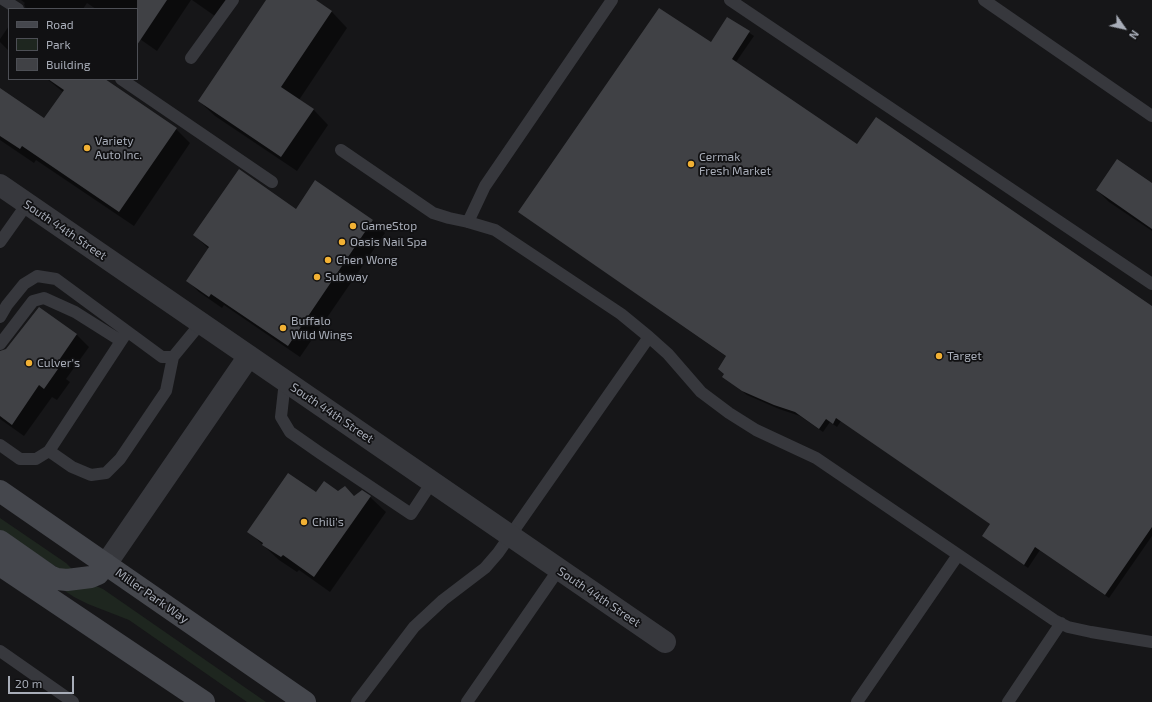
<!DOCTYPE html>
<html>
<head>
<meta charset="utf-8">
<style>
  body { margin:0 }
  #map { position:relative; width:1152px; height:702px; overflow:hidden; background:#161618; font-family:"Exo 2",sans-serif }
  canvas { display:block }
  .legend { position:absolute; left:8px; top:8px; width:130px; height:72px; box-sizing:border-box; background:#111113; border:1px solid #4d4f55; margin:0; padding:5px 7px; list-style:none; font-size:12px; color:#a8adb8 }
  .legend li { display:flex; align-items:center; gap:8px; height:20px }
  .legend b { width:20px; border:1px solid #4d4f55 }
  .north { position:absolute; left:1104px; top:8px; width:40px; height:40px; -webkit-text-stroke:3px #111113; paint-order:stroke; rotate:124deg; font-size:11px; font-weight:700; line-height:16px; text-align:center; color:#a8adb8 }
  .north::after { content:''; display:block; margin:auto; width:14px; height:18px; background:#a8adb8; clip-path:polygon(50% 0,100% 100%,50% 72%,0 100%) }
  .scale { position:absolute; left:8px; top:676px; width:66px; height:18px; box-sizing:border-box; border:2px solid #a8adb8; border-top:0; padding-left:5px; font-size:12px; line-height:14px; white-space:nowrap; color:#a8adb8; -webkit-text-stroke:3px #111113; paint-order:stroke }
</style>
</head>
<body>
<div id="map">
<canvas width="1152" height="702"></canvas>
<ul class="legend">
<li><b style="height:5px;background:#45474d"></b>Road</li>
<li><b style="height:11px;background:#1e261f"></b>Park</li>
<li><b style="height:11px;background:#404145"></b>Building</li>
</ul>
<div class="north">N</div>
<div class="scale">20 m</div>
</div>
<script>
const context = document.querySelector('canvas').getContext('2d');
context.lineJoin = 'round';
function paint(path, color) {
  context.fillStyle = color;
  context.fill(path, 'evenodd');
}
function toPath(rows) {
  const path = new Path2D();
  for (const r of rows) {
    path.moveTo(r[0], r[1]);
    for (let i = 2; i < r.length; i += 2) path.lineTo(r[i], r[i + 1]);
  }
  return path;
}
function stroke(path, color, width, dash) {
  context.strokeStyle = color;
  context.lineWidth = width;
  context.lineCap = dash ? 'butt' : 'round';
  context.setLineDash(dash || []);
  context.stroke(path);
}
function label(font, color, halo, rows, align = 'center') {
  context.font = font + ' "Exo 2",sans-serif';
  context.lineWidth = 3.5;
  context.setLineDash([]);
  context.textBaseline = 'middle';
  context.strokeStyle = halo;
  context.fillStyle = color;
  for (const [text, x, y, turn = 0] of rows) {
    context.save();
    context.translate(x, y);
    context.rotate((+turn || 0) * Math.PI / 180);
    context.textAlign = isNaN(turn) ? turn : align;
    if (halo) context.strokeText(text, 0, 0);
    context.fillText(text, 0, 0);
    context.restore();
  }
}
paint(toPath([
  [0,518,66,563,72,569,61,570,0,530],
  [96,586,103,589,266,702,247,702,129,620,88,604,74,597,62,589]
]), '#1e261f');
paint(toPath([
  [21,0,191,0,157,51,137,37,137,9,96,9,87,3,83,9,26,9,24,4,25,3],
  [192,0,236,0,222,21],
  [267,0,314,0,332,12,347,28,299,100,313,109,328,125,297,171,215,116,199,101],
  [727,18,754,36,736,62,858,146,1152,308,1152,536,1109,598,1040,550,1028,568,983,536,991,524,841,421,837,427,830,422,823,432,800,416,779,409,747,395,727,380,725,374,727,357,519,212,711,43],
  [9,26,9,51,0,42,0,39],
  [47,79,103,79,176,129,190,143,134,226,36,160,34,163,0,140,0,89,45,120,63,92],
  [315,182,373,221,385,233,300,357,224,305,222,308,199,292,187,280,209,249,194,235,296,210],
  [1152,184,1152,231,1109,202,1097,190],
  [39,309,77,335,89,347,66,379,70,382,57,400,52,397,24,436,0,419,0,352,7,349],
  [345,487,355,497,370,497,386,512,330,592,299,570,297,572,279,560,249,532,316,494,338,493]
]), '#0007');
paint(toPath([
  [137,0,167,0,137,45],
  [266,0,316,0,332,11,281,87,314,109,281,157,198,101],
  [659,8,711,42,727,17,750,31,732,59,857,144,876,117,1152,306,1152,527,1105,595,1035,547,1024,565,982,536,990,524,836,418,833,424,826,419,819,429,795,412,774,405,742,391,722,377,724,374,718,369,726,356,518,212],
  [48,79,105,79,177,128,119,212,22,146,20,149,0,136,0,88,44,118,64,90],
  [1117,159,1152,183,1152,229,1096,190],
  [239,169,296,209,315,180,373,220,288,346,211,294,209,297,186,281,209,247,193,235],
  [39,307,77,334,55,366,58,369,44,389,39,385,12,425,0,416,0,351,6,349],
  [288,473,316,492,324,481,338,491,345,486,354,496,362,490,371,496,314,577,283,555,281,557,262,545,263,543,247,532]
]), '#404145');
stroke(toPath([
  [4,0,18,9],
  [730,0,1152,284],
  [984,0,1152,116],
  [191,58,233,0],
  [121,79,272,182],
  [341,150,433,213,449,218,468,222,495,230,621,314,649,337,668,354,701,392,729,413,756,430,816,458,1054,620,1068,627,1091,632,1152,642],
  [468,222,485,186,612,0],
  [0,242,27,204],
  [0,317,7,305,24,284,37,276,56,279,162,357,173,357,201,323],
  [127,332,49,451,72,467,91,475,106,473,120,459,166,391,173,357],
  [0,344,33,301,44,298,75,312,121,341],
  [285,381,281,417,290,432,320,453,411,514,432,482],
  [0,445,20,459,36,459,49,451],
  [0,651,73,702],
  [357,702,414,627,443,600,485,568,498,553,649,337],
  [467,702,559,569],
  [857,702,958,555],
  [1008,702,1061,623]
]), '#37383d', 12);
stroke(toPath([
  [0,185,665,642],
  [106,564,249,356]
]), '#37383d', 22);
stroke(toPath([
  [0,491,305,702],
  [0,541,50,576,57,579,67,580,91,577,98,574,106,564],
  [0,565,204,702]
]), '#45474d', 22);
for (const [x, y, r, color] of [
  [87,148,4,"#f2b134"],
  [691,164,4,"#f2b134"],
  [353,226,4,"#f2b134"],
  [342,242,4,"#f2b134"],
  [328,260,4,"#f2b134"],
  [317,277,4,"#f2b134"],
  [283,328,4,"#f2b134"],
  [939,356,4,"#f2b134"],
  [29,363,4,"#f2b134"],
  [304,522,4,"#f2b134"]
]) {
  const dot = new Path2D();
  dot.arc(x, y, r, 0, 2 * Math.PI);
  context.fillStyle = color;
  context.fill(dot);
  stroke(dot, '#111113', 1.5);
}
label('12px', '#a8adb8', '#111113', [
  ["Variety",95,141],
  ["Auto Inc.",95,155],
  ["Cermak",699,157],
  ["Fresh Market",699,171],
  ["GameStop",361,226],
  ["Oasis Nail Spa",350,242],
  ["Chen Wong",336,260],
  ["Subway",325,277],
  ["Buffalo",291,321],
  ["Wild Wings",291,335],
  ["Target",947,356],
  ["Culver's",37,363],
  ["Chili's",312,522]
], 'left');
label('12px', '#a8adb8', '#111113', [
  ["South 44th Street",65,230,34],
  ["South 44th Street",332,413,34],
  ["Miller Park Way",152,596,35],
  ["South 44th Street",599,597,34]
]);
</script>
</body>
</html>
